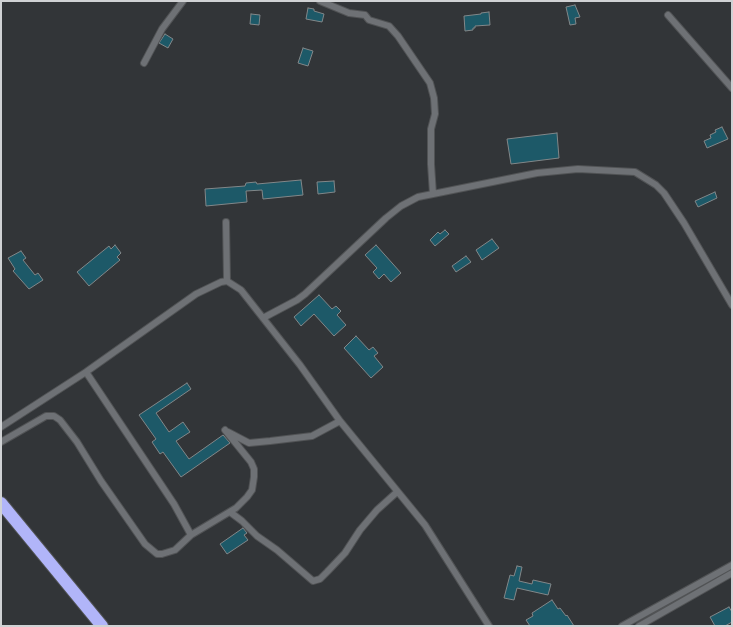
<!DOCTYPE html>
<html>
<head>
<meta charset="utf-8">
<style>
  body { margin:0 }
  #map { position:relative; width:733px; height:627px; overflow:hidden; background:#323538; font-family:Karla,sans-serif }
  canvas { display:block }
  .frame { position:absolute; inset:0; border:2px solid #d0d2d4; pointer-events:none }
</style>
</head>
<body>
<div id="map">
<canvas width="733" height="627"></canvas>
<div class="frame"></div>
</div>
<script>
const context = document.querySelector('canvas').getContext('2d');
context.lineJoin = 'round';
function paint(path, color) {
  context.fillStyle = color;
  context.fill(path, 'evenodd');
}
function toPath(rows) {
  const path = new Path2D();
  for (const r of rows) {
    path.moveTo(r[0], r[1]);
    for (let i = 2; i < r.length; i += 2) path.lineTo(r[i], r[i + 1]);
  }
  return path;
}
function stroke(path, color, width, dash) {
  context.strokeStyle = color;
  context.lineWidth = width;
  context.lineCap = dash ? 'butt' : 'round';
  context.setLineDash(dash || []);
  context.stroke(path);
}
const building = toPath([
  [575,5,580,17,575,18,576,24,570,25,566,7,575,5],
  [308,8,314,9,314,11,324,14,322,22,306,19,308,8],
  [489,12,490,25,475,26,475,28,473,28,473,30,465,31,464,16,481,14,481,13,489,12],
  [251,14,260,15,259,25,250,24,251,14],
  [165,34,173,39,168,48,159,43,165,34],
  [303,48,313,51,308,66,298,63,303,48],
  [722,127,728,139,707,148,704,141,711,138,710,135,716,132,715,130,722,127],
  [557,133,559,158,511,164,507,139,557,133],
  [301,180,303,195,263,199,262,190,246,191,247,202,206,206,205,189,245,186,246,183,256,182,257,184,301,180],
  [334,181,335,192,318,194,317,182,334,181],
  [715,192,717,198,698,207,695,201,715,192],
  [445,230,449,234,435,246,430,240,438,232,440,234,445,230],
  [492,239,499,248,482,260,476,250,492,239],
  [115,245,121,253,117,257,120,260,89,286,77,272,109,246,111,249,115,245],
  [376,245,401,273,391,282,384,274,379,279,373,272,377,268,365,255,376,245],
  [21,251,26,258,23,260,35,275,38,273,43,280,29,289,13,271,15,269,8,258,21,251],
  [466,256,471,262,456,272,452,266,466,256],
  [319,295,332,309,336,306,341,311,337,315,346,325,334,336,314,314,301,326,294,317,319,295],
  [356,336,369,350,373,347,378,353,374,356,383,367,371,378,344,348,356,336],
  [187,383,191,389,156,413,169,432,183,422,190,432,176,441,189,459,223,435,230,443,181,477,163,452,160,454,152,442,156,439,139,415,187,383],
  [243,528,247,533,244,535,248,540,227,554,220,544,243,528],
  [517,566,522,567,519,581,532,584,533,580,551,584,548,595,517,588,514,600,504,598,510,575,514,576,517,566],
  [552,600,558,609,560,608,566,616,567,615,574,626,530,626,526,620,533,616,532,613,552,600],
  [729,607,732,612,732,622,725,626,715,626,710,617,729,607]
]);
paint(building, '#1d5968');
stroke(building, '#828789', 1);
const street = toPath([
  [320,1,349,13,365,15,369,20,389,26,398,36,430,83,434,98,435,114,431,129,431,164,433,194],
  [668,15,732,88],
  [144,63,162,29,183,1],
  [226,222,227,281],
  [263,318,297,300,305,294,386,218,401,206,418,197,537,173,578,169,635,172,656,185,664,193,684,223,732,305],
  [86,372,174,504,191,535],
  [1,427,86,372,196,294,221,282,227,281,241,290,263,318,300,365,340,421,425,525,489,626],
  [228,432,249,443,270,441,312,436,340,421],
  [1,442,46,416,54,416,60,420,77,442,101,481,145,544,157,554,162,554,175,550,191,535,236,508,247,497,252,490,254,477,254,469,251,462,225,430],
  [230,512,242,521,257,536,277,550,313,581,320,579,327,572,345,553,360,530,377,510,397,492],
  [622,626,732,565],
  [639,626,732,573]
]);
const highway = toPath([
  [1,503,102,626]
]);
stroke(street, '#515355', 8);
stroke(highway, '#515355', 14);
stroke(street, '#6e7175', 6);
stroke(highway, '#b1b5f9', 12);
</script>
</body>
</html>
